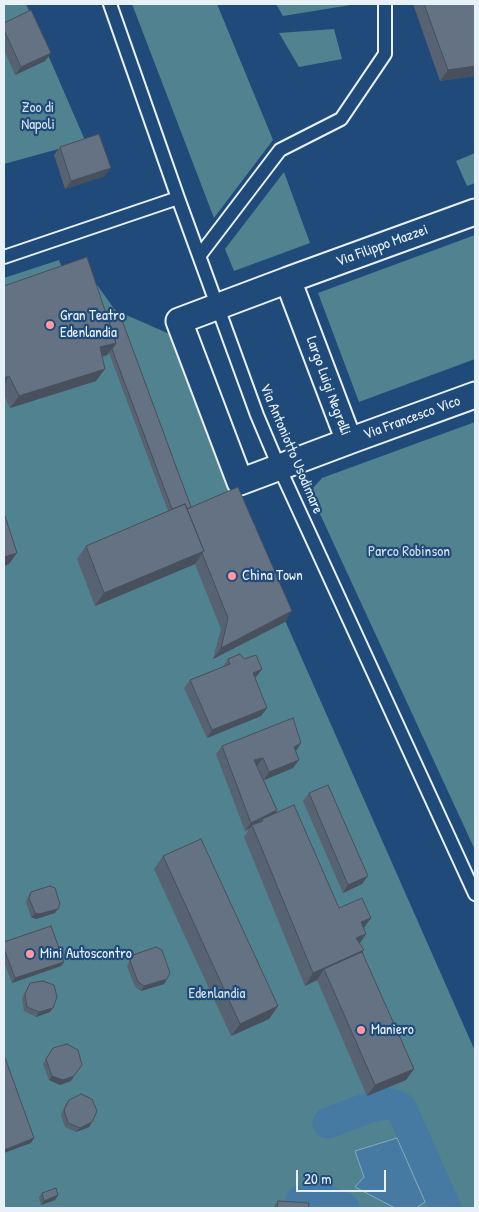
<!DOCTYPE html>
<html>
<head>
<meta charset="utf-8">
<style>
  body { margin:0 }
  #map { position:relative; width:479px; height:1212px; overflow:hidden; background:#1f4a7a; font-family:"Patrick Hand",sans-serif }
  canvas { display:block }
  .frame { position:absolute; inset:0; border:5px solid #e8f1f8; pointer-events:none }
  .scale { position:absolute; left:296px; top:1170px; width:90px; height:22px; box-sizing:border-box; border:2px solid #e8f1f8; border-top:0; padding-left:6px; font-size:15px; line-height:18px; white-space:nowrap; color:#e8f1f8; -webkit-text-stroke:4px #1f4a7a; paint-order:stroke }
</style>
</head>
<body>
<div id="map">
<canvas width="479" height="1212"></canvas>
<div class="frame"></div>
<div class="scale">20 m</div>
</div>
<script>
const context = document.querySelector('canvas').getContext('2d');
context.lineJoin = 'round';
function paint(path, color) {
  context.fillStyle = color;
  context.fill(path, 'evenodd');
}
function toPath(rows) {
  const path = new Path2D();
  for (const r of rows) {
    path.moveTo(r[0], r[1]);
    for (let i = 2; i < r.length; i += 2) path.lineTo(r[i], r[i + 1]);
  }
  return path;
}
function stroke(path, color, width, dash) {
  context.strokeStyle = color;
  context.lineWidth = width;
  context.lineCap = dash ? 'butt' : 'round';
  context.setLineDash(dash || []);
  context.stroke(path);
}
function label(font, color, halo, rows, align = 'center') {
  context.font = font + ' "Patrick Hand",sans-serif';
  context.lineWidth = 4.5;
  context.setLineDash([]);
  context.textBaseline = 'middle';
  context.strokeStyle = halo;
  context.fillStyle = color;
  for (const [text, x, y, turn = 0] of rows) {
    context.save();
    context.translate(x, y);
    context.rotate((+turn || 0) * Math.PI / 180);
    context.textAlign = isNaN(turn) ? turn : align;
    if (halo) context.strokeText(text, 0, 0);
    context.fillText(text, 0, 0);
    context.restore();
  }
}
paint(toPath([
  [4,4,26,4,87,145,62,148,4,164],
  [132,4,217,4,273,140,214,218],
  [276,4,357,4,283,16],
  [334,29,342,59,299,67,279,33],
  [475,153,475,183,467,186,456,161],
  [284,172,310,243,234,271,225,249],
  [475,235,475,359,359,402,318,293],
  [59,260,62,268,85,268,115,310,174,336,231,498,475,1051,475,1208,4,1208,4,278],
  [475,422,475,850,320,514,313,488,322,478]
]), '#50838f');
const water = toPath([
  [397,1138,425,1202,416,1208,395,1208,355,1187,364,1177,355,1151,397,1138]
]);
paint(water, '#467aa3');
stroke(water, '#87aac5', 1);
stroke(toPath([
  [328,1123,368,1108,389,1103,401,1108,446,1208],
  [298,1208,302,1200,318,1197,344,1208]
]), '#467aa3', 31);
const lane = toPath([
  [110,4,178,198,257,415,279,467,475,894],
  [200,255,280,150,341,119,385,54,385,4],
  [4,257,178,198]
]);
const street = toPath([
  [288,280,349,441,240,482,179,321,288,280],
  [288,280,475,212],
  [349,441,475,395]
]);
stroke(lane, '#e8f1f8', 16);
stroke(street, '#e8f1f8', 29);
stroke(lane, '#1f4a7a', 12);
stroke(street, '#1f4a7a', 25);
paint(toPath([
  [413,4,475,4,475,76,440,81],
  [4,23,51,53,45,61,15,75,4,50],
  [60,147,105,176,65,189,54,155],
  [4,286,107,316,191,507,285,622,213,659,221,629,195,564,95,606,77,559,86,546,168,511,109,353,107,355,102,357,96,381,10,408,4,395],
  [228,659,244,659,262,669,256,677,255,678,267,708,261,716,207,738,184,688,190,680,223,667],
  [222,746,295,751,293,768,264,780,277,810,276,813,339,908,371,918,364,928,360,943,406,1080,367,1096,317,980,305,986,244,837,250,828,245,831,216,754],
  [309,793,362,884,343,893,303,801],
  [163,856,278,1006,269,1019,231,1036,154,869],
  [31,892,55,913,36,919,31,917,26,902,28,897],
  [4,942,64,962,61,966,12,983,4,962],
  [133,955,167,979,164,984,141,991,135,987,127,966,130,960],
  [30,983,50,1012,36,1017,24,1011,22,998],
  [53,1048,71,1081,60,1085,49,1080,43,1064],
  [69,1100,92,1122,89,1127,76,1132,65,1127,61,1115,66,1104],
  [42,1193,58,1195,55,1200,41,1205,39,1197],
  [278,1201,308,1208,273,1208]
]), '#576272');
paint(toPath([
  [51,53,45,61,15,75,21,67],
  [475,66,475,76,440,81,448,70],
  [111,168,105,176,65,189,71,181],
  [116,343,107,355,91,360,100,347],
  [105,369,96,381,10,408,19,396],
  [9,376,4,384,4,378],
  [204,551,195,564,95,606,104,593],
  [17,553,9,564,4,566,4,557],
  [292,611,285,622,213,659,221,648],
  [262,669,256,677,247,681,253,673],
  [267,708,261,716,207,738,212,730],
  [301,743,296,751,294,747],
  [263,758,257,766,254,760],
  [299,760,293,768,264,780,269,772],
  [277,810,272,818,263,821,262,819,257,825,252,825,250,828,245,831,251,823],
  [368,876,362,884,343,893,348,885],
  [58,909,55,913,36,919,31,917,35,913],
  [371,918,362,930,361,922],
  [366,934,358,946,356,938],
  [364,950,355,962,324,969,317,980,305,986,313,973],
  [64,962,61,966,12,983,15,978],
  [167,979,164,984,141,991,144,986],
  [278,1006,269,1019,231,1036,240,1024],
  [53,1008,50,1012,36,1017,39,1012],
  [414,1069,406,1080,367,1096,375,1085],
  [52,1076,74,1076,71,1081,60,1085,49,1080],
  [92,1122,89,1127,76,1132,80,1128],
  [34,1138,31,1143,4,1153,4,1150],
  [58,1195,55,1200,41,1205,44,1201]
]), '#47505c');
const building = toPath([
  [424,4,475,4,475,66,448,70,424,4],
  [31,10,51,53,21,67,4,30,4,23,31,10],
  [99,134,111,168,71,181,60,147,99,134],
  [87,257,116,343,100,347,105,369,19,396,9,376,4,378,4,286,87,257],
  [119,312,191,507,187,509,185,504,172,509,112,349,116,343,107,316,119,312],
  [238,487,292,611,221,648,228,618,202,553,204,551,187,509,238,487],
  [185,504,204,551,104,593,86,546,185,504],
  [4,513,17,553,4,557,4,513],
  [240,654,244,659,256,655,262,669,253,673,267,708,212,730,190,680,230,664,228,659,240,654],
  [293,718,301,743,294,747,299,760,269,772,263,758,254,760,277,810,251,823,222,746,293,718],
  [328,785,368,876,348,885,309,793,328,785],
  [294,805,339,908,362,898,371,918,361,922,366,934,356,938,364,950,313,973,252,825,263,821,262,819,294,805],
  [201,839,278,1006,240,1024,163,856,201,839],
  [50,886,55,888,60,904,58,909,39,914,35,913,29,898,31,892,50,886],
  [51,926,64,962,15,978,4,949,4,942,51,926],
  [156,947,162,950,170,973,167,979,144,986,138,982,130,961,133,955,156,947],
  [362,952,414,1069,375,1085,324,969,362,952],
  [43,981,54,985,57,997,53,1008,39,1012,27,1007,25,994,30,983,43,981],
  [67,1044,78,1050,82,1065,74,1076,63,1080,52,1076,46,1059,53,1048,67,1044],
  [4,1055,34,1138,4,1150,4,1055],
  [81,1094,92,1099,97,1111,92,1122,80,1128,68,1123,64,1110,69,1100,81,1094],
  [56,1188,58,1195,44,1201,42,1193,56,1188],
  [278,1201,309,1203,308,1208,277,1208,278,1201]
]);
paint(building, '#657284');
stroke(building, '#47505c', 1);
for (const [x, y, r, color] of [
  [50,325,5,"#ff9aa2"],
  [232,576,5,"#ff9aa2"],
  [30,954,5,"#ff9aa2"],
  [361,1030,5,"#ff9aa2"]
]) {
  const dot = new Path2D();
  dot.arc(x, y, r, 0, 2 * Math.PI);
  context.fillStyle = color;
  context.fill(dot);
  stroke(dot, '#1f4a7a', 2);
}
label('15px', '#d1e0e8', '#1f4a7a', [
  ["Zoo di",38,108],
  ["Napoli",38,125],
  ["Parco Robinson",409,552],
  ["Edenlandia",217,994]
]);
label('15px', '#e8f1f8', '#1f4a7a', [
  ["Via Filippo Mazzei",382,246,-20],
  ["Largo Luigi Negrelli",328,386,70],
  ["Via Francesco Vico",412,418,-20],
  ["Via Antoniotto Usodimare",291,449,67]
]);
label('15px', '#e8f1f8', '#1f4a7a', [
  ["Gran Teatro",60,316],
  ["Edenlandia",60,333],
  ["China Town",242,576],
  ["Mini Autoscontro",40,954],
  ["Maniero",371,1030]
], 'left');
</script>
</body>
</html>
